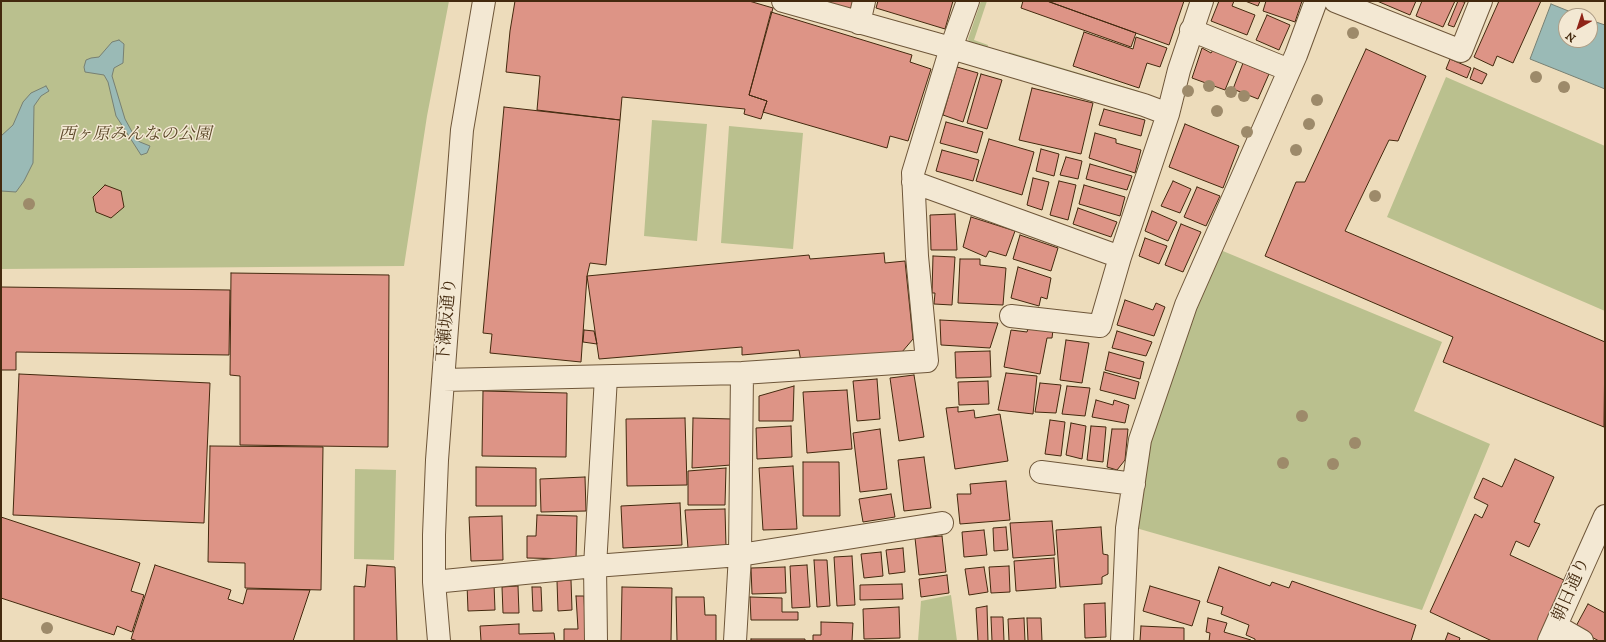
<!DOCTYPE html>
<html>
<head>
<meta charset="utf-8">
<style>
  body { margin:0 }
  #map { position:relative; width:1606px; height:642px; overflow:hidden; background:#eddcbb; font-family:"IM FELL DW Pica",serif }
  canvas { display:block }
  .frame { position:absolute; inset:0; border:2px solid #43290e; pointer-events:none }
  .north { position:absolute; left:1558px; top:8px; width:40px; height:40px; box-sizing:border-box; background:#f3e8d3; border:1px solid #ad9c84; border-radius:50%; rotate:219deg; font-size:11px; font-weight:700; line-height:16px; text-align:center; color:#43290e }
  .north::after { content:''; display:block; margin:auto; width:14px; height:18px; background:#8f2418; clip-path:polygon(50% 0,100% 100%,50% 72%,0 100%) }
</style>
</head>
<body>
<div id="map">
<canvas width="1606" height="642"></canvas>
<div class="frame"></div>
<div class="north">N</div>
</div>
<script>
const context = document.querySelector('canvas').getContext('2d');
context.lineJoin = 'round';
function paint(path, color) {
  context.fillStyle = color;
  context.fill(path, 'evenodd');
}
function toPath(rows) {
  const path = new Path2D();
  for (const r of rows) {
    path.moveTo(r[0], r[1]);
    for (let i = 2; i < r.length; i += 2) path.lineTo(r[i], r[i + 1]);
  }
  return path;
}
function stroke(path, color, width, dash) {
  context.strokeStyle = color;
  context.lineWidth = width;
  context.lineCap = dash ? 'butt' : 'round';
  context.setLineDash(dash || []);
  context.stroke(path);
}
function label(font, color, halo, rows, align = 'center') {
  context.font = font + ' "IM FELL DW Pica","Noto Serif JP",serif';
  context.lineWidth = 3;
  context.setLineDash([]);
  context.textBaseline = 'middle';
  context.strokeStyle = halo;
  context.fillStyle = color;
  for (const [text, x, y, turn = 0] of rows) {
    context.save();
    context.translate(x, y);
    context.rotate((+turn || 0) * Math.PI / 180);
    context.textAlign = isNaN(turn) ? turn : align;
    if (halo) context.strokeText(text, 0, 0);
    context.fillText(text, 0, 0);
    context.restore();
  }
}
paint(toPath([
  [1,1,449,1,427,116,404,266,1,269],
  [981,1,987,1,974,40,988,45,987,49,970,43,968,39],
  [1009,52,1139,91,1138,94,1008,55],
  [1446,77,1605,146,1605,311,1387,217],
  [652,120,707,124,697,241,644,236],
  [729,126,803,133,793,249,721,243],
  [1218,249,1442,342,1414,411,1490,444,1422,610,1136,528,1149,443,1187,319],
  [355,469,396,470,394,560,354,559],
  [951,595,957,641,918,641,921,601]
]), '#bac08e');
const water = toPath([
  [1551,4,1581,16,1566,16,1566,40,1590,40,1590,20,1605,25,1605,89,1530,59,1551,4],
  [119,40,124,44,123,63,114,68,112,76,125,119,136,139,140,142,150,146,147,153,141,155,116,116,108,82,104,75,85,72,84,67,86,60,91,58,99,57,112,42,119,40],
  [46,86,49,91,41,96,34,106,33,163,24,181,16,192,1,191,1,136,13,125,23,102,31,93,46,86]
]);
paint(water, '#9abab6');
stroke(water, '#778073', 1);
const building = toPath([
  [515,1,749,1,773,8,749,95,767,101,761,119,744,114,745,109,622,97,620,120,537,110,540,76,506,72,510,31,515,1],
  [817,1,853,1,851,10,817,1],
  [878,1,953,1,945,29,876,8,878,1],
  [1023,1,1047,1,1136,33,1131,47,1021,8,1023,1],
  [1047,1,1184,1,1169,45,1047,1],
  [1219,1,1234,1,1232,6,1255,15,1247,35,1211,21,1219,1],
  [1245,1,1260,1,1258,6,1245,1],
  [1266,1,1302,1,1295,22,1263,11,1266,1],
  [1377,1,1416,1,1410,15,1377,1],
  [1422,1,1455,1,1443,27,1416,16,1422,1],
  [1458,1,1465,2,1454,27,1448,25,1458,1],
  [1499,1,1541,1,1513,63,1497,56,1493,66,1474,57,1499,1],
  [771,12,912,55,910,62,931,69,908,141,890,136,887,148,763,112,767,101,749,95,771,12],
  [1267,15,1290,25,1279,50,1256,40,1267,15],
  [1084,32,1133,49,1136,37,1167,48,1160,67,1147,63,1139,88,1073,66,1084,32],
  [1215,47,1239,56,1225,90,1192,78,1202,48,1211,53,1215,47],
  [1366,49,1426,76,1398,141,1389,140,1345,231,1605,342,1604,427,1443,362,1453,337,1265,256,1296,182,1305,182,1366,49],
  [1450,59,1471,68,1467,78,1446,69,1450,59],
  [1243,63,1269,74,1258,99,1233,89,1243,63],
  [957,67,978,73,963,122,943,115,957,67],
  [1474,68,1487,74,1482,84,1470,79,1474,68],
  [981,74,1002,80,987,129,967,123,981,74],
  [1032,88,1093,103,1081,154,1019,140,1032,88],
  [504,107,620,120,606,265,590,263,587,276,581,362,490,353,492,334,483,333,504,107],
  [1104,109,1145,120,1141,136,1099,125,1104,109],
  [946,122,983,132,977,153,940,143,946,122],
  [1185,124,1239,146,1223,188,1169,167,1185,124],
  [1095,133,1116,139,1116,143,1141,150,1135,173,1089,158,1095,133],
  [989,139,1034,152,1022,195,976,181,989,139],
  [1041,149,1059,154,1054,176,1036,171,1041,149],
  [942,150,979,160,973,181,936,171,942,150],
  [1066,157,1082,161,1078,179,1060,175,1066,157],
  [1090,164,1132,176,1127,190,1086,179,1090,164],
  [1033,178,1049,182,1042,210,1027,205,1033,178],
  [1059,181,1076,185,1068,220,1050,215,1059,181],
  [1173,181,1191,189,1180,213,1161,206,1173,181],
  [105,185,121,191,124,207,111,218,96,212,93,197,105,185],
  [1084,185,1125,197,1120,216,1079,204,1084,185],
  [1197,187,1220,196,1206,226,1184,217,1197,187],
  [1078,208,1117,222,1111,237,1073,224,1078,208],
  [1152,211,1177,222,1168,241,1145,231,1152,211],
  [955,214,957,250,931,250,930,215,955,214],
  [971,217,1015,231,1006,256,989,251,986,257,963,247,971,217],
  [1181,224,1201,232,1183,272,1165,265,1181,224],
  [1020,235,1058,248,1051,271,1013,259,1020,235],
  [1145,238,1167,246,1159,264,1139,256,1145,238],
  [884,253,885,263,905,261,913,339,902,352,801,362,799,350,742,355,742,347,599,359,587,276,809,255,810,259,884,253],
  [933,256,955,257,952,305,934,304,935,293,932,293,933,256],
  [960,259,980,259,980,265,1006,268,1003,305,958,303,960,259],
  [1018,267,1051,278,1047,299,1041,297,1039,306,1011,298,1018,267],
  [231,273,389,275,388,447,240,445,240,376,230,375,231,273],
  [1,287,230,290,229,355,16,352,16,370,1,370,1,287],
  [1125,300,1153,310,1156,303,1165,307,1154,336,1117,325,1125,300],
  [940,320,998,323,990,348,941,345,940,320],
  [1029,325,1053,330,1052,338,1047,338,1040,374,1004,367,1011,330,1027,332,1029,325],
  [584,330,594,331,597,344,583,342,584,330],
  [1117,331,1152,342,1146,356,1112,348,1117,331],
  [1066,340,1089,343,1082,383,1060,380,1066,340],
  [990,351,991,377,956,378,955,352,990,351],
  [1109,352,1144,362,1140,379,1105,370,1109,352],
  [1104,372,1139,382,1135,399,1100,390,1104,372],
  [1006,373,1037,376,1033,414,998,410,1006,373],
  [19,374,210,383,204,523,13,515,19,374],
  [914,375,924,437,899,441,890,378,914,375],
  [877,379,880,419,857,421,853,381,877,379],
  [988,381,989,404,959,405,958,382,988,381],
  [1040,383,1061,385,1056,413,1035,412,1040,383],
  [794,386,793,421,759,421,759,396,794,386],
  [1067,386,1090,388,1085,416,1062,414,1067,386],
  [847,390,852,449,807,453,803,392,847,390],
  [483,391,567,393,566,457,482,456,483,391],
  [1096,400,1113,405,1114,400,1129,405,1125,423,1092,417,1096,400],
  [958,407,958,412,974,410,975,418,1000,414,1008,461,955,469,946,408,958,407],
  [685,418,687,485,627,486,626,419,685,418],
  [693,418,732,419,731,465,692,468,693,418],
  [1050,420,1065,422,1061,456,1045,454,1050,420],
  [1071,423,1086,426,1082,459,1066,455,1071,423],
  [791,426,792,457,757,459,756,428,791,426],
  [1091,426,1106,427,1103,462,1087,460,1091,426],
  [880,429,887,489,860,492,853,433,880,429],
  [1112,429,1128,429,1125,460,1117,470,1107,467,1112,429],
  [210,446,323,447,321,590,245,588,245,563,208,562,210,446],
  [924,457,931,508,904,511,898,460,924,457],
  [1515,459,1554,477,1534,522,1540,524,1529,547,1516,541,1510,555,1566,581,1538,641,1492,641,1430,612,1475,514,1482,518,1488,505,1474,498,1483,478,1502,487,1515,459],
  [803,462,839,462,840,516,803,516,803,462],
  [793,466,797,529,763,530,759,468,793,466],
  [476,467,536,468,536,506,476,506,476,467],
  [726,468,725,505,688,505,688,471,726,468],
  [585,477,586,511,541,512,540,479,585,477],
  [1006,481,1010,520,960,524,957,494,971,494,970,484,1006,481],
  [891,494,895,517,863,522,859,499,891,494],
  [680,503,682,545,623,548,621,506,680,503],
  [725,509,726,547,688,548,685,510,725,509],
  [537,515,577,516,576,559,527,558,527,536,536,536,537,515],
  [502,516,503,560,471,561,469,517,502,516],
  [1,517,140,563,131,591,144,595,132,632,117,626,114,635,1,598,1,517],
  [1052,521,1055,555,1013,558,1010,523,1052,521],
  [1006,527,1008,550,994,551,993,528,1006,527],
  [1101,527,1103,554,1108,555,1108,574,1102,577,1102,584,1060,587,1056,530,1101,527],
  [984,530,987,555,964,557,962,532,984,530],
  [942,536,946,572,919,575,915,538,942,536],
  [903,548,905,572,889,574,886,550,903,548],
  [881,552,883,576,864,578,861,554,881,552],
  [852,556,855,605,837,606,834,557,852,556],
  [1054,558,1056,588,1016,591,1014,561,1054,558],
  [814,560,827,560,830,606,817,607,814,560],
  [155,565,231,590,228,599,243,604,247,589,310,590,293,641,138,641,131,639,155,565],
  [367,565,395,567,397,641,354,641,354,586,365,587,367,565],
  [807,565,810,607,792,608,790,566,807,565],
  [1009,566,1010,592,991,593,989,567,1009,566],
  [785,567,786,593,752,594,751,568,785,567],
  [984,567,988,592,969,595,965,569,984,567],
  [1219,567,1270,586,1272,582,1289,588,1292,581,1416,625,1411,641,1255,641,1255,639,1246,635,1249,625,1221,614,1223,607,1207,602,1219,567],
  [947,575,949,593,921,597,919,579,947,575],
  [571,580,572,610,558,611,557,581,571,580],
  [467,584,494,584,495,610,468,611,467,584],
  [902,584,903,599,860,600,860,585,902,584],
  [518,586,519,613,503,613,502,587,518,586],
  [1150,586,1200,601,1192,626,1143,611,1150,586],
  [532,587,541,587,542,611,533,611,532,587],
  [622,587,672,588,671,641,621,641,622,587],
  [576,596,584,596,586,641,564,641,564,629,578,629,576,596],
  [676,597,704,597,705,615,716,615,716,641,677,641,676,597],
  [750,597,782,598,782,612,798,612,798,620,751,620,750,597],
  [1105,603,1106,637,1085,638,1084,604,1105,603],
  [1588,604,1605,613,1605,641,1599,641,1575,628,1588,604],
  [987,606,988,641,978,641,976,608,987,606],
  [899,607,900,638,864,639,863,609,899,607],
  [991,617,1003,617,1004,641,992,641,991,617],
  [1024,618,1025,641,1009,641,1008,619,1024,618],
  [1027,618,1041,618,1042,641,1028,641,1027,618],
  [1208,618,1227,623,1224,632,1251,640,1251,641,1209,641,1210,633,1206,632,1208,618],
  [821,622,853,623,852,641,813,641,813,635,821,635,821,622],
  [519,624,519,634,554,633,555,641,481,641,480,626,519,624],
  [1141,626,1184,628,1184,641,1140,641,1141,626],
  [1448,633,1460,638,1459,641,1445,641,1448,633],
  [751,639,805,639,805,641,751,641,751,639]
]);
paint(building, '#dd9486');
stroke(building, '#43290e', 1);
const minor = toPath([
  [783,1,951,48,1144,105,1168,114],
  [1335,1,1461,51,1481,1],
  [859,23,864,1],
  [1191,30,1289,70],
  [913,182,1120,257],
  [1011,316,1100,326,1120,257,1168,114,1179,70,1202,1],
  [443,380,742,373,927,361,917,256,913,173,951,48,968,1],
  [1041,472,1134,484],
  [434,582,595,566,740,555,942,523],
  [1556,626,1582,641],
  [439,641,434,582,434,535,437,460,462,130,484,1],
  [596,641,595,566,606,377],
  [735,641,740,555,742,373],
  [1122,641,1127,528,1140,440,1186,305,1296,55,1316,1],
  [1549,641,1605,516]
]);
stroke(minor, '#6e5639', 24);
stroke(minor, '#f3e8d3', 22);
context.fillStyle = '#9d8a6a';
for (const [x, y] of [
  [1353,33],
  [1536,77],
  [1209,86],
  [1564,87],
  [1188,91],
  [1231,92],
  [1244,96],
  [1317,100],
  [1217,111],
  [1309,124],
  [1247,132],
  [1296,150],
  [1375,196],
  [29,204],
  [1302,416],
  [1355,443],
  [1283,463],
  [1333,464],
  [47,628]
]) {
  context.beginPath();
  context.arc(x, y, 6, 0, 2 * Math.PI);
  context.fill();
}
label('italic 17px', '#5b4728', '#f3e8d3', [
  ["西ヶ原みんなの公園",135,135]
]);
label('17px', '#43290e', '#f3e8d3', [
  ["下瀬坂通り",448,320,-85],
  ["朝日通り",1572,590,-66]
]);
</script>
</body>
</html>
